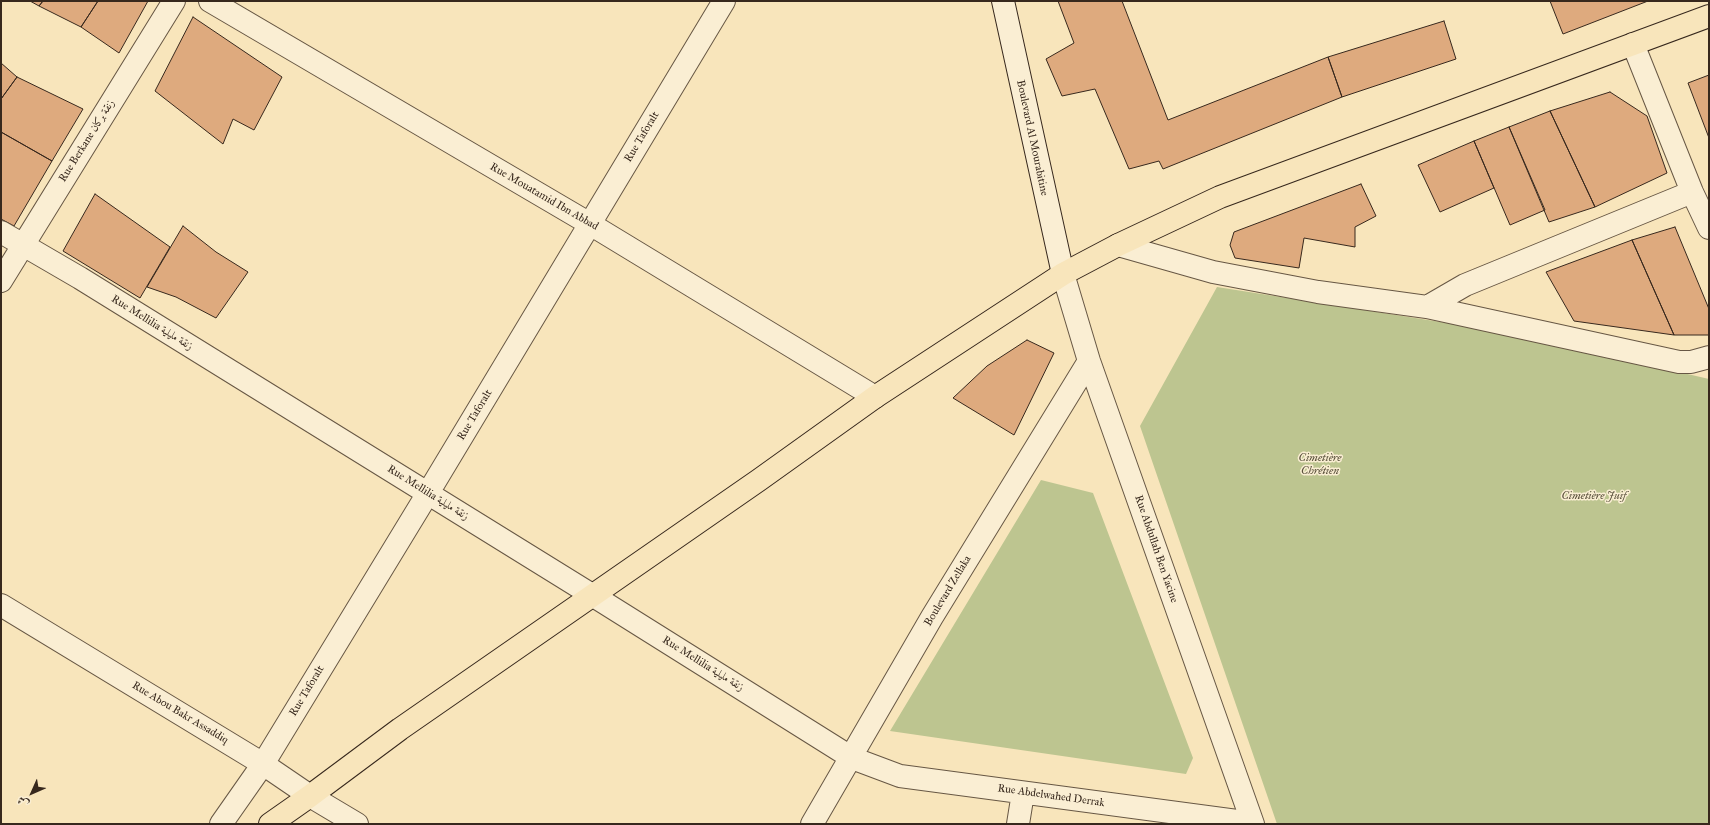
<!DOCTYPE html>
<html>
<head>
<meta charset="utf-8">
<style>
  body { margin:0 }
  #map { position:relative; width:1710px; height:825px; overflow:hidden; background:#f8e5bb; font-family:"IM FELL Great Primer",Amiri,serif }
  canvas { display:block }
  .frame { position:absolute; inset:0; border:2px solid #37281d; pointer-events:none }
  .north { position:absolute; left:12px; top:773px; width:40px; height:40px; -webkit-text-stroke:3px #faeed3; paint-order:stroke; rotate:225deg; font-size:11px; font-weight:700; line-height:16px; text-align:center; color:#37281d }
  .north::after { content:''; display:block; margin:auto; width:14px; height:18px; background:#37281d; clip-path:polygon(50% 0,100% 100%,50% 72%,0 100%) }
</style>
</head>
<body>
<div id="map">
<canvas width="1710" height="825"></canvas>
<div class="frame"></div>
<div class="north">ش</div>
</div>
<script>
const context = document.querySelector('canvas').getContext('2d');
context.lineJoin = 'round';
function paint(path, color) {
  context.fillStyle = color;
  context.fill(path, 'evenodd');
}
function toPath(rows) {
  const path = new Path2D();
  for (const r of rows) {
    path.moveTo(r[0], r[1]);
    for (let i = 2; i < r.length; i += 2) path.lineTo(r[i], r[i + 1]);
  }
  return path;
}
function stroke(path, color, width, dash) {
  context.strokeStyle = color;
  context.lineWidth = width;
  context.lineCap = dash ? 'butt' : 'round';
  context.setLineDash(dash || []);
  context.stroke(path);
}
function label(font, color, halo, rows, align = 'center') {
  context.font = font + ' "IM FELL Great Primer",Amiri,serif';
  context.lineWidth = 3;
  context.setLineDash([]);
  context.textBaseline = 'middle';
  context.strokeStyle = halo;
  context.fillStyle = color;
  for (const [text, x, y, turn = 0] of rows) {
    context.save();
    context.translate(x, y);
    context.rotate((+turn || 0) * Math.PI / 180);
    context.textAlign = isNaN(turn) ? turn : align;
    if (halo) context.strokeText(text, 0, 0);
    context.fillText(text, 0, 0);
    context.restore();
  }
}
paint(toPath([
  [1217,287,1511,333,1709,379,1709,824,1277,824,1140,426],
  [1041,480,1093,493,1193,758,1186,774,890,731]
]), '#bdc590');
const building = toPath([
  [30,1,43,1,39,6,30,1],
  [43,1,98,1,81,27,39,6,43,1],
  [98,1,148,1,119,53,81,27,98,1],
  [1058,1,1122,1,1168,120,1328,57,1342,97,1163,169,1159,161,1129,169,1095,89,1062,96,1046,59,1074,43,1058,1],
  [1550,1,1648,1,1563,34,1550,1],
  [193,17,282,77,254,130,233,119,223,144,155,91,193,17],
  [1444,21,1456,59,1342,97,1328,57,1444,21],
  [1,63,17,77,1,99,1,63],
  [1709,75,1709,138,1688,83,1709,75],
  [17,77,83,109,52,161,1,132,1,99,17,77],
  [1610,92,1647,116,1667,173,1595,207,1550,111,1610,92],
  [1550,111,1595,207,1549,222,1509,127,1550,111],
  [1509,127,1545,210,1510,225,1474,141,1509,127],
  [1,132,52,161,14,226,1,219,1,132],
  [1474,141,1494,188,1440,212,1418,165,1474,141],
  [1361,184,1376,216,1355,227,1355,247,1304,238,1299,268,1235,258,1230,245,1234,232,1361,184],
  [95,194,170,247,140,298,63,251,95,194],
  [183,226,216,252,248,272,216,318,176,297,147,287,183,226],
  [1675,227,1709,309,1709,335,1674,335,1632,240,1675,227],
  [1632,240,1674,335,1574,321,1546,272,1632,240],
  [1027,340,1054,353,1014,435,953,398,987,366,1027,340]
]);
paint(building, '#deaa7e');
stroke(building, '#37281d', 1);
const street = toPath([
  [210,1,590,224,875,397],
  [1633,44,1692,192,1709,228],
  [1,232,80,278,592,595,852,758,900,776,1252,823],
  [1118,245,1213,272,1318,292,1427,307,1679,362,1691,362,1709,357],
  [1063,274,1089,361,1253,824],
  [1,281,174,1],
  [1427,307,1465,285,1692,192],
  [1,605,263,764,310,796,357,824],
  [221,824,263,764,428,493,724,1],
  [812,824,932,617,1089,361],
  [1018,824,1023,793]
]);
const secondary = toPath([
  [1003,1,1063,274]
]);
const primary = toPath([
  [270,824,310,796,400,729,759,480,875,397,1063,274,1118,245,1220,197,1709,16]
]);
stroke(street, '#675744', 24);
stroke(secondary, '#37281d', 24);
stroke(primary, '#37281d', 24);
stroke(street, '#faeed3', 22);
stroke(secondary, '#faeed3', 22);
stroke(primary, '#f8e5bb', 22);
label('11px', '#37281d', '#faeed3', [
  ["Rue Taforalt",642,137,-59],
  ["Boulevard Al Mourabitine",1032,138,78],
  ["Rue Berkane زنقة بركان",87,141,-58],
  ["Rue Mouatamid Ibn Abbad",544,197,30],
  ["Rue Mellilia زنقة مليلية",152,323,32],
  ["Rue Taforalt",475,415,-59],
  ["Rue Mellilia زنقة مليلية",428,493,32],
  ["Rue Abdullah Ben Yacine",1156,549,71],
  ["Boulevard Zellaka",948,591,-59],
  ["Rue Mellilia زنقة مليلية",703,664,32],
  ["Rue Taforalt",307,691,-59],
  ["Rue Abou Bakr Assaddiq",180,713,31],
  ["Rue Abdelwahed Derrak",1051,796,8]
]);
label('italic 11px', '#584f3a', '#faeed3', [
  ["Cimetière",1320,458],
  ["Chrétien",1320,471],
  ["Cimetière Juif",1594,496]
]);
</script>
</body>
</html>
